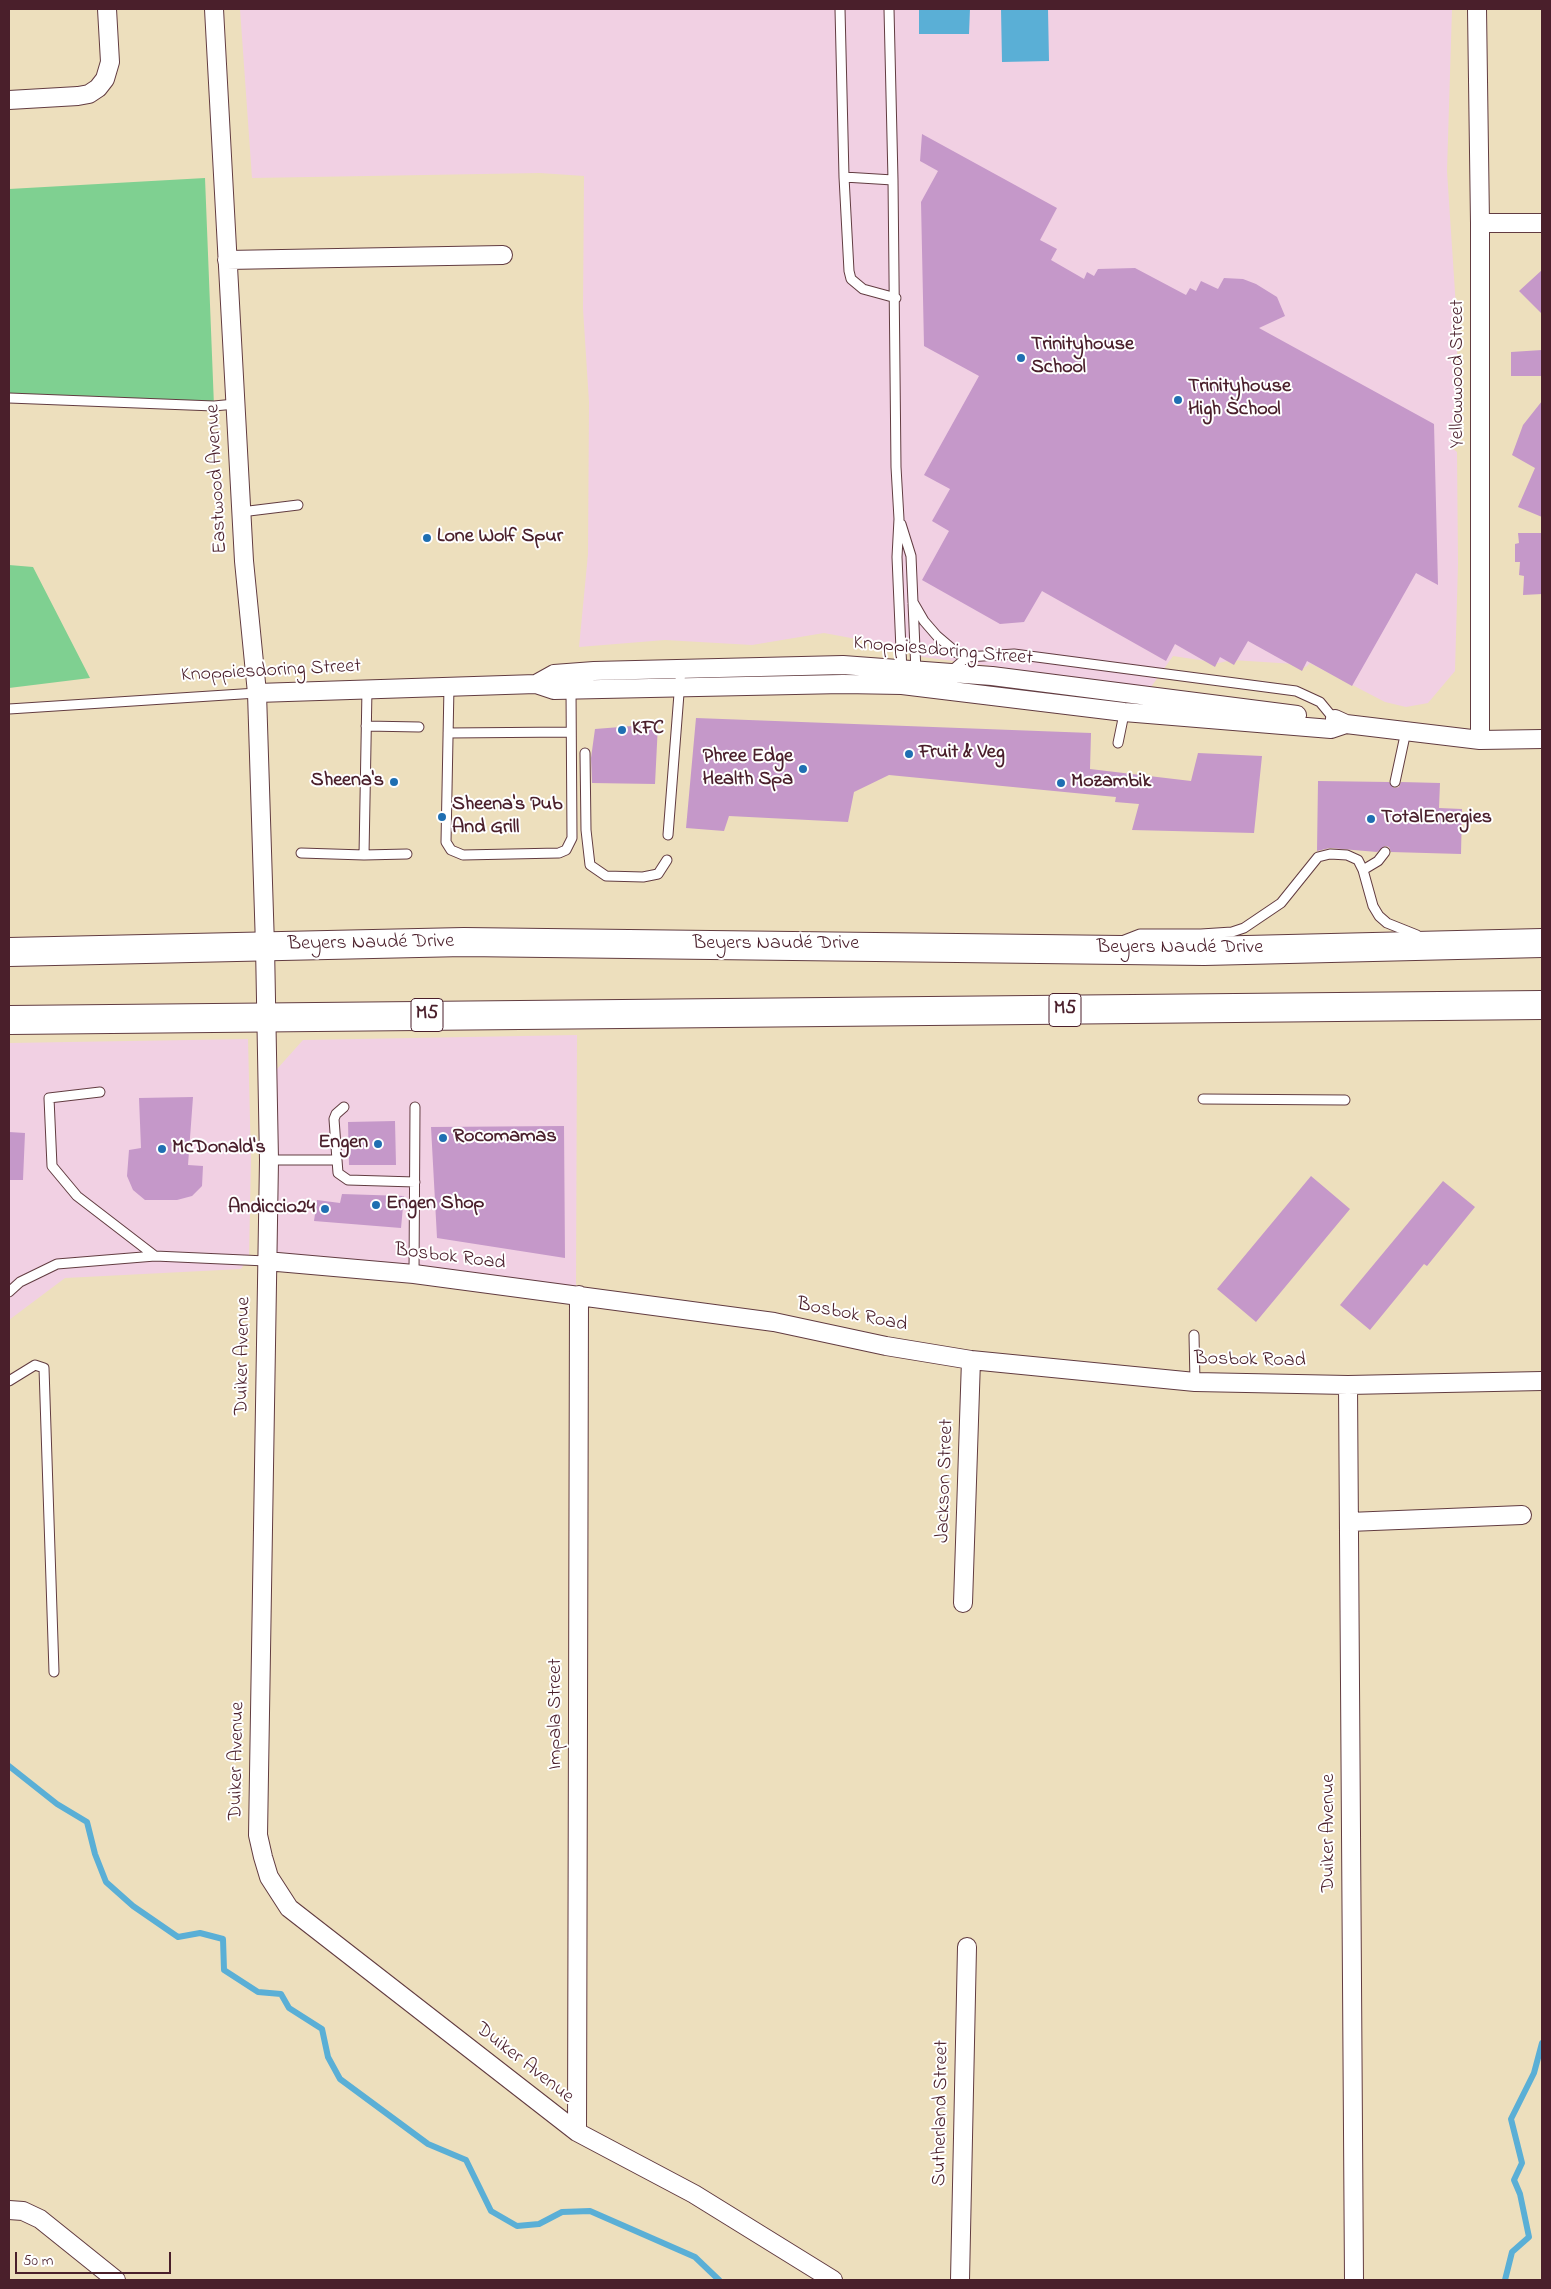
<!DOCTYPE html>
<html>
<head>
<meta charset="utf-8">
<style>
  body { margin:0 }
  #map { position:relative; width:1551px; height:2289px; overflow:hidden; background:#eddfbd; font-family:"Indie Flower",sans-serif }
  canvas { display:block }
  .frame { position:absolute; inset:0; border:10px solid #4a1f2b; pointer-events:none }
  .scale { position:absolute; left:15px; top:2252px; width:156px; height:22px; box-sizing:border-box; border:2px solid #4a1f2b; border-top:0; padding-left:6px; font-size:15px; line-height:18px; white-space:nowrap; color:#4a1f2b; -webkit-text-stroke:4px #fff; paint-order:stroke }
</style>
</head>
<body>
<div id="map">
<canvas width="1551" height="2289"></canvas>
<div class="frame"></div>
<div class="scale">50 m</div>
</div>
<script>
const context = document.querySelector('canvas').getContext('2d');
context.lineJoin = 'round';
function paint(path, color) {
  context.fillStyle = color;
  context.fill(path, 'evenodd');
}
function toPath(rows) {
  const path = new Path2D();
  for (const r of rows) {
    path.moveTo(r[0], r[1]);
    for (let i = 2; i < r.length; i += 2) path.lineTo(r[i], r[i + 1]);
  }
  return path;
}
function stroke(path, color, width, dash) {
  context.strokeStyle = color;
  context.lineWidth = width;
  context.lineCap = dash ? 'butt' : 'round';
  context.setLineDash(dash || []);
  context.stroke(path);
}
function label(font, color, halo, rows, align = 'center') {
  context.font = font + ' "Indie Flower",sans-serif';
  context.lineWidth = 4;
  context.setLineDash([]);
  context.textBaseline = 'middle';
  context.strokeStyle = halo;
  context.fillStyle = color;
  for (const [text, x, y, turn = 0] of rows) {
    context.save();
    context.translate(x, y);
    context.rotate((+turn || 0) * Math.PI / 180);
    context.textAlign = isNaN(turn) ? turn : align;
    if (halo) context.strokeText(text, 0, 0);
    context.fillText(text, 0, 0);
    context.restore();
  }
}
paint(toPath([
  [240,9,1452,9,1447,171,1458,338,1452,448,1457,452,1458,564,1455,671,1428,703,1406,707,1385,702,1310,663,1306,667,1295,664,1232,660,1219,663,1173,656,1151,687,923,657,889,645,824,633,752,645,665,640,579,647,588,554,589,402,583,309,584,176,540,173,252,178],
  [577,1035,576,1289,276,1252,277,1069,303,1040],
  [248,1039,251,1160,249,1257,241,1269,65,1278,9,1320,9,1043]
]), '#f1d0e3');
paint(toPath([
  [205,178,214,406,9,393,9,189],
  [9,565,33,567,90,678,9,688]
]), '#7fd091');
paint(toPath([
  [919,9,970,9,969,34,919,34],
  [1001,9,1048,9,1049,61,1002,62]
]), '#5aafd6');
stroke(toPath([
  [9,1766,57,1804,87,1822,95,1854,106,1882,133,1906,178,1937,200,1933,223,1939,224,1970,258,1992,281,1994,289,2008,322,2029,328,2057,340,2079,428,2144,466,2160,491,2211,517,2226,539,2224,562,2212,590,2211,695,2257,719,2280],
  [1505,2280,1512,2252,1529,2237,1520,2194,1514,2180,1522,2163,1511,2119,1534,2073,1542,2043]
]), '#5aafd6', 6);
paint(toPath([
  [922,134,1057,208,1040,240,1057,249,1051,260,1084,279,1087,272,1094,276,1098,269,1135,268,1186,295,1190,288,1196,291,1201,281,1218,289,1224,278,1243,279,1256,284,1277,297,1285,316,1259,328,1434,424,1438,585,1416,573,1352,686,1307,661,1302,671,1248,641,1234,665,1220,657,1215,667,1175,644,1166,661,1042,591,1024,622,1000,624,922,580,949,531,932,521,950,489,924,475,979,376,924,346,921,202,938,171,920,161],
  [1542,270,1542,314,1519,291],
  [1542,350,1542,376,1511,376,1511,352],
  [1542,401,1542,517,1518,507,1535,468,1512,455,1523,425],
  [1518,533,1542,533,1542,594,1523,595,1524,576,1519,575,1520,562,1515,562,1515,544,1519,543],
  [696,718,1091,733,1090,769,1191,781,1198,753,1262,756,1254,833,1132,830,1139,804,1115,802,1116,797,889,775,854,792,848,822,729,816,724,831,686,828],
  [658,724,655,784,592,783,591,758,595,729],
  [1318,781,1389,782,1394,788,1399,787,1401,782,1440,783,1439,808,1462,809,1461,854,1391,852,1389,847,1385,846,1377,852,1330,848,1317,851],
  [193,1097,188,1165,203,1166,202,1186,192,1196,177,1200,145,1200,133,1190,127,1176,129,1150,141,1148,139,1098],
  [395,1121,396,1165,349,1165,348,1122],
  [564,1126,565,1258,437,1238,431,1127],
  [9,1132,25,1133,23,1180,9,1180],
  [1311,1176,1350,1209,1256,1322,1217,1289],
  [1443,1181,1475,1207,1427,1266,1424,1264,1370,1330,1340,1305],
  [342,1194,404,1196,401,1228,314,1221,317,1200,340,1203]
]), '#c598c9');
const lane = toPath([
  [840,9,844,177,849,271,851,279,863,289,896,298],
  [889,9,893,180],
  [844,177,893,180,896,467,899,519,897,557,902,673],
  [9,398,214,406,235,404],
  [241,512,298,505],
  [901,524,911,556,916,672],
  [913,602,924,621,937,636,957,653,967,657],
  [950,672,967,657,1014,654,1296,691,1320,702,1334,719],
  [449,686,446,842,451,850,463,855,559,853,566,850,572,838,571,690],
  [367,689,364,855,407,854],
  [9,709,257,693],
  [366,726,419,727],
  [448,733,571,732],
  [1118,743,1125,709],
  [585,753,586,830,590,865,606,876,643,877,658,874,667,860],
  [1395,782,1406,731],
  [668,835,681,668],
  [301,853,364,855],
  [1363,870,1378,861,1385,852],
  [1122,941,1140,934,1201,934,1232,932,1244,928,1281,903,1318,857,1330,854,1347,855,1358,860,1363,870,1373,906,1379,916,1387,923,1417,935],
  [100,1092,49,1098,52,1166,77,1196,155,1256,266,1261],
  [1203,1099,1345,1100],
  [269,1160,337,1160,334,1119,336,1114,344,1107],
  [337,1160,338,1173,348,1180,415,1182],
  [414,1274,415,1107],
  [9,1292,20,1282,57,1264,155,1256],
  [1194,1335,1195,1382],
  [9,1381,35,1365,44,1368,54,1672]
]);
const street = toPath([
  [214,9,244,561,257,693,265,946,269,1160,258,1835,263,1857,269,1877,289,1908,577,2132,694,2194,833,2280],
  [1477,9,1480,223,1480,740],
  [9,100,78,96,89,94,98,88,105,79,110,62,107,9],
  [1480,223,1542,223],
  [227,260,503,255],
  [536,684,554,674,594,671,843,665,992,676,1297,715],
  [257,693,536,684,554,690,843,684,902,685,1124,712,1331,729,1346,724],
  [1335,719,1346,724,1480,740,1542,739],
  [266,1261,414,1274,774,1322,886,1346,971,1360,1195,1382,1348,1385,1542,1381],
  [1348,1385,1354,2280],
  [1349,1522,1522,1515],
  [963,1603,971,1360],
  [577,2132,579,1295],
  [9,2210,23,2211,40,2219,116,2280],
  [960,2280,967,1947]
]);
const primary = toPath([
  [9,952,464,942,1204,951,1542,943],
  [9,1020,1542,1005]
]);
stroke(lane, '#623c41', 11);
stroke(street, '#623c41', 20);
stroke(primary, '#623c41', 30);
stroke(lane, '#fff', 9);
stroke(street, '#fff', 18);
stroke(primary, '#fff', 28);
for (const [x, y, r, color] of [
  [1021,358,5,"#1f6fb2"],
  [1178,400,5,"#1f6fb2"],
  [427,538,5,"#1f6fb2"],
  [622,730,5,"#1f6fb2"],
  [909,754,5,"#1f6fb2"],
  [803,769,5,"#1f6fb2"],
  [394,782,5,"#1f6fb2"],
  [1061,783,5,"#1f6fb2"],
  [442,817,5,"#1f6fb2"],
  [1371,819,5,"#1f6fb2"],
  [443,1138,5,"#1f6fb2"],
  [378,1144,5,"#1f6fb2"],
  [162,1149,5,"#1f6fb2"],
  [376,1205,5,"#1f6fb2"],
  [325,1209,5,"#1f6fb2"]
]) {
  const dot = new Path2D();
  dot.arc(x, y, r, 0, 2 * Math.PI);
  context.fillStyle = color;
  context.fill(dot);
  stroke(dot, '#fff', 2);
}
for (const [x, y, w] of [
  [1065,1010,32],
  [427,1015,32]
]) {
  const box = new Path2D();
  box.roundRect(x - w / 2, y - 16.5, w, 33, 4);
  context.fillStyle = '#fff';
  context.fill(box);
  stroke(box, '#4a1f2b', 1);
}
label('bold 19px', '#4a1f2b', null, [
  ["M5",1065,1010],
  ["M5",427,1015]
]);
label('bold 20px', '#4a1f2b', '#fff', [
  ["Trinityhouse",1031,346],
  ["School",1031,369],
  ["Trinityhouse",1188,388],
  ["High School",1188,411],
  ["Lone Wolf Spur",437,538],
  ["KFC",632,730],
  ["Fruit & Veg",919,754],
  ["Phree Edge",793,758,"right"],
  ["Health Spa",793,781,"right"],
  ["Sheena's",384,782,"right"],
  ["Mozambik",1071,783],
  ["Sheena's Pub",452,806],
  ["And Grill",452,829],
  ["TotalEnergies",1381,819],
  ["Rocomamas",453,1138],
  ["Engen",368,1144,"right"],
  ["McDonald's",172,1149],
  ["Engen Shop",386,1205],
  ["Andiccio24",315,1209,"right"]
], 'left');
label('20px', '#4a1f2b', '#fff', [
  ["Yellowwood Street",1459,374,-90],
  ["Eastwood Avenue",218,479,-93],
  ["Knoppiesdoring Street",943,652,5],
  ["Knoppiesdoring Street",271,672,-3],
  ["Beyers Naudé Drive",371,944,-1],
  ["Beyers Naudé Drive",776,945],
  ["Beyers Naudé Drive",1180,949],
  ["Bosbok Road",450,1258,7],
  ["Bosbok Road",852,1316,11],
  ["Duiker Avenue",244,1356,-89],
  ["Bosbok Road",1250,1361,1],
  ["Jackson Street",946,1481,-88],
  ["Impala Street",557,1714,-90],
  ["Duiker Avenue",238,1761,-89],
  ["Duiker Avenue",1330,1833,-90],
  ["Duiker Avenue",524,2064,38],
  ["Sutherland Street",942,2113,-89]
]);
</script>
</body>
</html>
